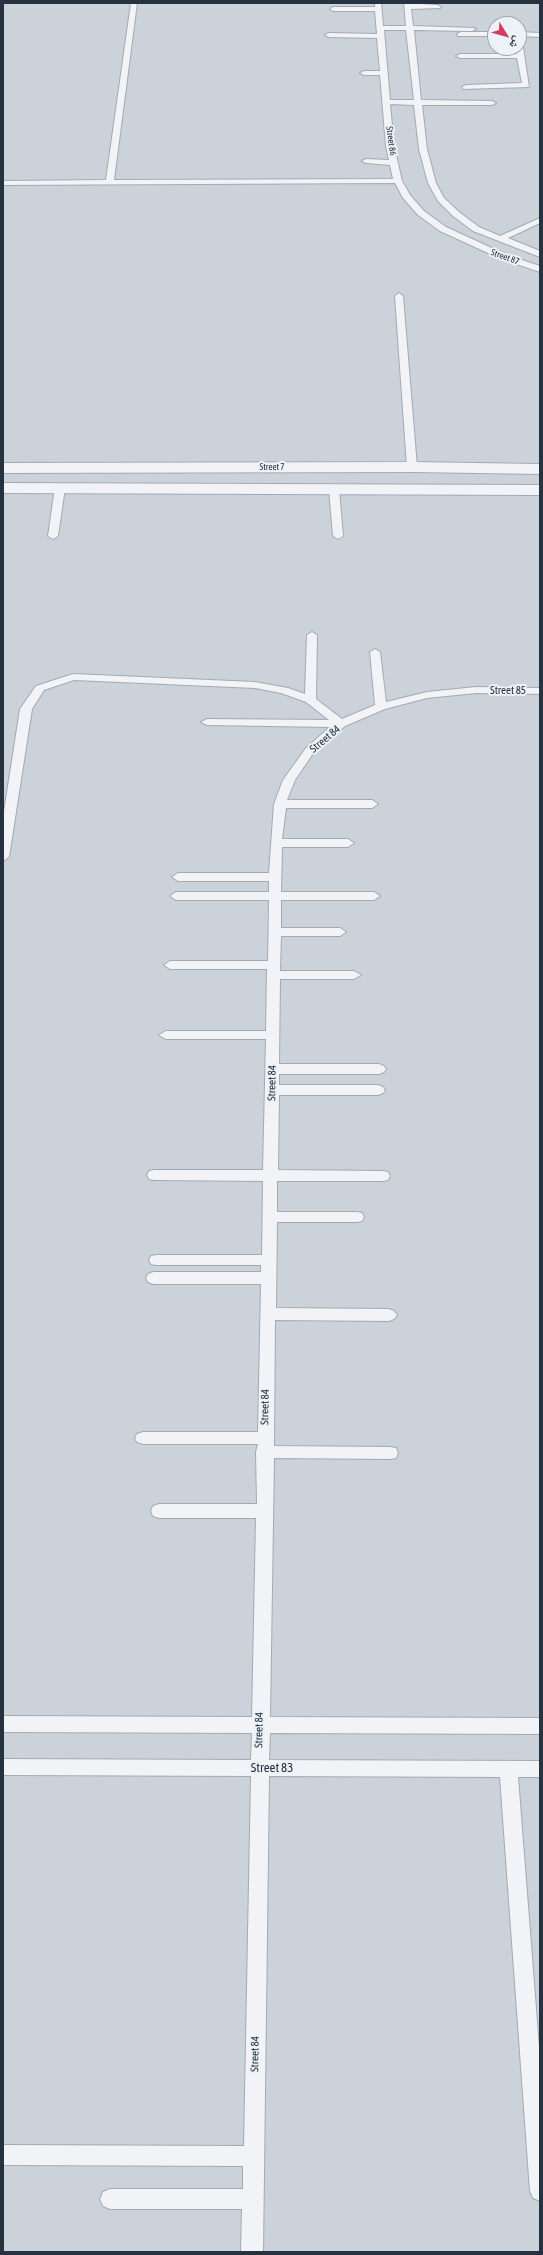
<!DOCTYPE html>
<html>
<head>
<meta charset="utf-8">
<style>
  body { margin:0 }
  #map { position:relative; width:543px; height:2255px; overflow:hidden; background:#dee3e8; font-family:"Asap Condensed","Noto Naskh Arabic",sans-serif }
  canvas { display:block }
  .frame { position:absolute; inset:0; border:4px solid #263240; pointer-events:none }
  .north { position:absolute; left:487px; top:16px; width:40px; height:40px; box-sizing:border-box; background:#edf2f6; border:1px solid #9da5ad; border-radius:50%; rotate:127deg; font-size:11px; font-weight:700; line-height:16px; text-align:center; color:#263240 }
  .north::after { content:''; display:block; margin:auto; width:14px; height:18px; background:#d53b5f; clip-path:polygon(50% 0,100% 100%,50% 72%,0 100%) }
</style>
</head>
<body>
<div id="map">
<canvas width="543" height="2255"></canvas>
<div class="frame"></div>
<div class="north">ش</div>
</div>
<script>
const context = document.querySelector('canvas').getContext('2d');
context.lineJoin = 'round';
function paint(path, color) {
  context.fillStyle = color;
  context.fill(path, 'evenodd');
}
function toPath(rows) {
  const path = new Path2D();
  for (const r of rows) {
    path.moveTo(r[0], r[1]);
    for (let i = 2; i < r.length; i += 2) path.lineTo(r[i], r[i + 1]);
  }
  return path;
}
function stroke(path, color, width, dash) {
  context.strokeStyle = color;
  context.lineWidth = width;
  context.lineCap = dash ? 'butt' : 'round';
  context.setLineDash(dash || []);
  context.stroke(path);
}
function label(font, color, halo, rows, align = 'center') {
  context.font = font + ' "Asap Condensed",sans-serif';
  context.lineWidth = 4;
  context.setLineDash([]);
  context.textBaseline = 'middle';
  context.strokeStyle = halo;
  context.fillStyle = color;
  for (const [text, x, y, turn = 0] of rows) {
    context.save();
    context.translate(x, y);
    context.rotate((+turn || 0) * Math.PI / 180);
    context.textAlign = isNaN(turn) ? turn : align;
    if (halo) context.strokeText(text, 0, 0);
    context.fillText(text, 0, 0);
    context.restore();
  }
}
paint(toPath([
  [3,3,540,3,540,2252,3,2252],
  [495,24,519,24,519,48,495,48]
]), '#ccd2da');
const service = toPath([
  [131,3,137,3,114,180,393,179,390,165,366,163,362,161,366,159,389,160,386,146,380,75,364,75,360,73,364,71,380,71,377,38,329,37,325,35,329,33,377,34,375,11,333,11,330,9,333,7,375,7,375,3,381,3,383,26,406,26,404,3,438,5,441,7,440,8,411,9,413,26,474,28,476,29,472,31,414,30,421,100,492,101,496,103,492,105,422,105,427,149,436,183,444,198,459,212,479,227,500,236,540,218,540,223,508,238,540,251,540,257,473,231,453,216,438,201,428,183,419,149,414,105,390,104,394,146,402,181,410,195,424,211,446,227,507,255,540,266,540,272,501,259,440,231,418,215,403,198,395,183,3,185,3,181,106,180,131,3],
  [384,30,406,30,414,100,390,100,384,30],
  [461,32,495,32,495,36,458,36,457,34,461,32],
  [519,32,540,33,540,37,519,36,519,32],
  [519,45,523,47,529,87,463,89,462,87,466,85,522,83,517,58,460,58,456,56,460,54,517,54,516,48,519,48,519,45],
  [399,293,403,296,417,467,412,470,407,467,395,296,399,293],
  [60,485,65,488,58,536,53,539,48,536,55,488,60,485],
  [334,486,339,489,343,536,338,539,333,536,329,489,334,486],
  [312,632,317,635,316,699,342,719,375,705,370,652,375,649,380,652,386,702,427,692,476,687,540,688,540,694,476,693,427,698,385,709,345,726,314,752,295,780,287,800,372,800,378,804,372,808,286,808,282,839,348,839,354,843,348,847,282,847,281,892,374,892,380,896,374,900,281,900,281,928,340,928,346,932,340,936,281,936,280,971,354,971,361,975,354,979,280,979,279,1064,379,1064,384,1066,386,1069,384,1072,379,1074,279,1074,279,1085,378,1085,383,1087,385,1090,383,1093,378,1095,279,1095,278,1170,383,1171,388,1172,390,1176,388,1180,383,1181,277,1181,277,1212,357,1212,362,1213,364,1217,362,1221,357,1222,277,1222,276,1308,389,1309,394,1311,397,1315,394,1319,389,1321,275,1320,274,1446,390,1447,396,1448,398,1453,396,1458,390,1459,274,1458,270,1717,540,1718,540,1734,270,1733,269,1760,540,1761,540,1777,518,1777,540,2060,540,2201,533,2198,530,2191,500,1777,269,1776,263,2252,241,2252,242,2209,110,2209,103,2206,100,2199,103,2192,110,2189,243,2189,243,2166,3,2165,3,2145,244,2146,251,1776,3,1775,3,1759,251,1760,252,1733,3,1732,3,1716,252,1717,256,1518,159,1518,153,1516,151,1511,153,1506,159,1504,257,1504,256,1452,258,1444,143,1444,137,1442,135,1438,137,1434,143,1432,258,1432,261,1284,153,1284,148,1282,146,1278,148,1274,153,1272,261,1272,261,1265,156,1265,151,1264,149,1260,151,1256,156,1255,262,1255,263,1181,154,1180,149,1179,147,1175,149,1171,154,1170,263,1170,266,1039,166,1039,159,1035,166,1031,266,1031,267,969,170,969,164,965,170,961,268,961,269,900,176,900,170,896,176,892,269,892,269,881,178,881,172,877,178,873,269,873,274,804,283,780,306,748,330,727,207,725,201,722,207,719,329,720,306,702,281,693,255,688,74,680,44,690,32,709,9,857,3,861,3,818,20,709,36,686,73,674,255,682,288,688,305,694,307,635,312,632]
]);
const minor = toPath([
  [412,462,540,464,540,474,412,472,3,473,3,463,412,462],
  [3,483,540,485,540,495,3,493,3,483]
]);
stroke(service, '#a3aab2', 2);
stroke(minor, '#a3aab2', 2);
paint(service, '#f1f3f6');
paint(minor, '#f1f3f6');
label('9px', '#263240', '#edf2f6', [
  ["Street 86",391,141,82],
  ["Street 87",505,257,20],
  ["Street 7",272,467]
]);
label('11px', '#263240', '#edf2f6', [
  ["Street 85",508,691],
  ["Street 84",325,739,-40],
  ["Street 84",272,1083,-89],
  ["Street 84",265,1407,-89],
  ["Street 84",259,1730,-89],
  ["Street 84",255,2054,-89]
]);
label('13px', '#263240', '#edf2f6', [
  ["Street 83",272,1768]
]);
</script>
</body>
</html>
